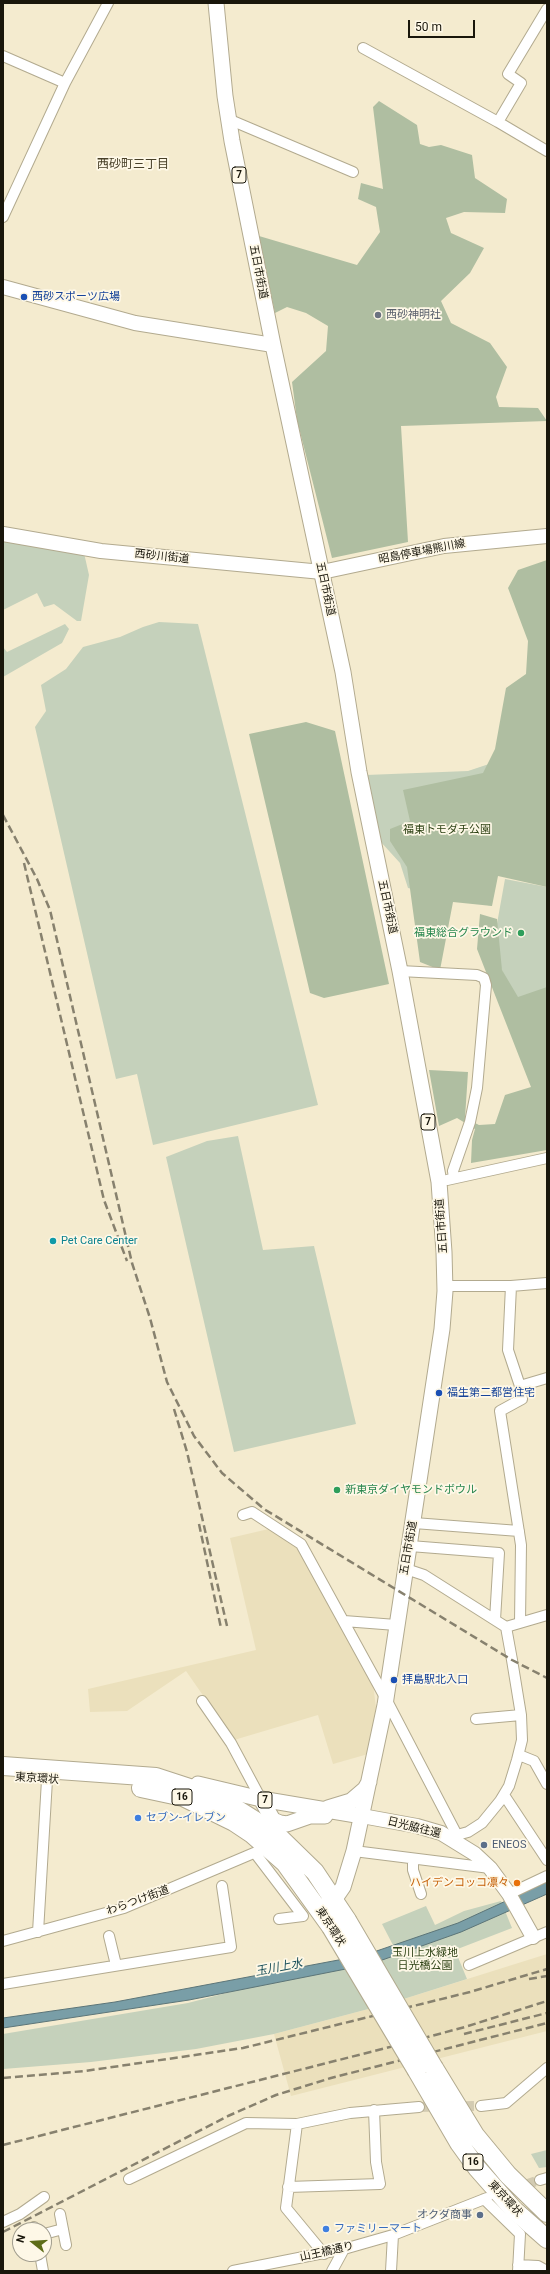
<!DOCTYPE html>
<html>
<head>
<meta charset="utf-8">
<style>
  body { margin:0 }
  #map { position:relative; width:550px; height:2274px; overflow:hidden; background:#f4ebcf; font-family:Roboto,sans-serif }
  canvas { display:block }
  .frame { position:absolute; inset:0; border:4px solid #19160b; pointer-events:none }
  .north { position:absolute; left:12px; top:2222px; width:40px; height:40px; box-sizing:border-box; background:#fef8e7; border:1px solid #a29e8f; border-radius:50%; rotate:287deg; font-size:11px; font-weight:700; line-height:16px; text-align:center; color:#19160b }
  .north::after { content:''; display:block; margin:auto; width:14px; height:18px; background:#5e6d17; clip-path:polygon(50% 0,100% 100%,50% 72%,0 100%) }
  .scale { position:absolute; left:408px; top:20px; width:67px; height:18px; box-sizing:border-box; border:2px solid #19160b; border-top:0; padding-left:5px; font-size:12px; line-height:14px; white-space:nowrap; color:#19160b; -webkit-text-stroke:3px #fef8e7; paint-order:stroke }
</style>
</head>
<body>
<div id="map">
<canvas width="550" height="2274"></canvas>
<div class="frame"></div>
<div class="north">N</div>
<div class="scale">50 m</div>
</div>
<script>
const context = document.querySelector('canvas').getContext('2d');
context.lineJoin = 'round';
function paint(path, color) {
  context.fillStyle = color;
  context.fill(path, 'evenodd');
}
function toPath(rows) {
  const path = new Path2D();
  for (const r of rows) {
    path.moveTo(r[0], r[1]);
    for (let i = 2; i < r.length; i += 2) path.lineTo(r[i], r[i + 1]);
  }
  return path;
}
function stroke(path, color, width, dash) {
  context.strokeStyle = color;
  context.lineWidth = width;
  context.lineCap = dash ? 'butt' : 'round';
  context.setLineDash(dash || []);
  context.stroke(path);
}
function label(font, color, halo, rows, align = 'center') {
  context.font = font + ' Roboto,"Noto Sans JP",sans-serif';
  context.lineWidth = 3.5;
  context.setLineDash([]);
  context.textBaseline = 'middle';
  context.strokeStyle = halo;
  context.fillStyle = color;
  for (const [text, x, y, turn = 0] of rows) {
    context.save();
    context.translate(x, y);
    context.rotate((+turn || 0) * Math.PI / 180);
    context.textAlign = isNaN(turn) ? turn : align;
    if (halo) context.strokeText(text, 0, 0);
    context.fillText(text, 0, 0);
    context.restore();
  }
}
paint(toPath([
  [273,1528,297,1543,373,1684,376,1708,368,1754,333,1764,318,1715,234,1740,186,1671,127,1711,90,1712,88,1689,256,1650,230,1538],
  [547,1954,547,2031,291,2096,274,2034,391,2003]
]), '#ebe0bc');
paint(toPath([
  [3,541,84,553,89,575,81,621,77,621,54,604,44,607,37,593,3,610],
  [159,622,198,624,318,1105,153,1145,137,1074,116,1079,35,727,46,711,41,685,66,669,83,647,120,637,143,627],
  [65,624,69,629,62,643,3,677,3,647,7,652],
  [495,762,492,906,408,888,400,863,380,841,366,775,468,771],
  [505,879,547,887,547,988,515,1006,493,946],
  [238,1136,263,1250,314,1246,356,1424,234,1452,166,1157,207,1141],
  [501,1901,512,1928,455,1950,467,1979,391,2003,274,2034,196,2049,91,2062,3,2069,3,2034,188,2003,395,1949,382,1924,426,1906,435,1925,464,1911],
  [547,2150,547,2167,539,2168,531,2154]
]), '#c5d1bb');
paint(toPath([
  [379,101,417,125,420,144,429,147,441,145,472,155,475,178,507,199,505,213,464,212,446,218,451,233,484,248,470,273,441,301,451,323,490,343,507,367,496,397,499,407,538,408,547,421,401,426,408,542,332,558,297,420,292,382,326,351,328,326,306,313,287,307,275,313,259,236,357,265,380,232,376,207,358,199,361,183,383,189,373,107],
  [547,560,547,887,498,876,492,906,453,902,440,970,420,962,407,867,390,841,390,829,410,821,403,790,483,773,495,749,506,688,526,674,528,641,508,588,518,570],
  [306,722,335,731,389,984,324,998,310,993,249,734],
  [480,914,497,919,502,970,518,997,547,987,547,1150,471,1163,472,1140,475,1129,457,1118,439,1126,429,1070,468,1072,465,1118,479,1125,495,1124,505,1095,531,1087,477,949]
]), '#afbea1');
const water = toPath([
  [547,1882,547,1894,461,1932,371,1964,189,2000,3,2028,3,2018,115,2002,365,1955,458,1923,547,1882]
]);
paint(water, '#799ea7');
stroke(water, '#5c7578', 1);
stroke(toPath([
  [419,2107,481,2106],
  [497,2194,540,2180]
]), '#d3cbb2', 10, [10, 5]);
const street = toPath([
  [363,48,498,122,547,151],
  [3,56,65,83],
  [228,119,353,172],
  [498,122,521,83,508,74,547,9],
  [3,217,65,83,108,3],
  [400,971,477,975,484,978,486,985,477,1088,470,1122,453,1171,454,1178],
  [447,1180,547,1158],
  [444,1286,511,1286,547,1283],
  [511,1286,508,1350,520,1386],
  [243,1515,252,1512,301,1544,386,1699,457,1835,459,1843],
  [414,1523,519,1531],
  [410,1546,499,1553,495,1620],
  [406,1569,424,1575,506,1627,512,1660,521,1715,522,1740,517,1760,509,1786,500,1801,482,1823,468,1832,457,1835],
  [344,1621,396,1625],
  [520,1622,521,1545,500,1411,522,1399,520,1386,547,1378],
  [506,1627,547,1615],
  [202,1701,231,1743,261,1799],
  [476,1719,521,1715],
  [519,1755,534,1761,547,1784],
  [504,1795,547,1860],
  [354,1851,490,1868],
  [255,1853,303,1916,279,1919],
  [413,1859,413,1870,421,1894],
  [509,1894,547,1876],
  [38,1932,47,1780],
  [109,1936,116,1965],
  [3,1941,124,1908,268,1847],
  [469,1965,547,1932],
  [3,1984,231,1947,222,1886],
  [481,2106,506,2103,547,2068],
  [297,2124,350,2113,419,2107],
  [129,2179,246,2123,297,2124,286,2208,324,2254],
  [540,2180,547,2178],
  [288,2187,380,2184,376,2162,374,2110],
  [484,2199,520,2234,518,2271],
  [60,2214,66,2245],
  [3,2222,20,2214,44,2197],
  [34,2227,35,2230],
  [44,2234,63,2229],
  [40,2254,43,2271],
  [518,2265,538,2266,547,2271],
  [233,2271,344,2249,393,2235,487,2198],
  [332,2271,344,2249],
  [391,2271,393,2235]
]);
const secondary = toPath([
  [3,287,135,323,273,345],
  [3,534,101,551,322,572,444,546,547,536],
  [362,1816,417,1826,441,1833,475,1854,490,1868,509,1894,533,1937]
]);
const primary = toPath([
  [216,3,225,96,232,141,273,345,343,672,359,772,400,971,439,1182,444,1252,445,1291,442,1329,385,1705,354,1851,343,1887,334,1900,325,1905],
  [198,1784,261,1799,362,1816],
  [261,1799,273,1820,280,1823,287,1824,310,1816,325,1816],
  [328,1808,351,1801,365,1789,369,1782]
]);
const highway = toPath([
  [3,1766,156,1777,205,1793,232,1806,275,1833,315,1872,347,1920],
  [141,1788,183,1797,234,1822,252,1834,285,1863,331,1927],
  [434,2068,475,2135,508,2175,547,2213],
  [417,2071,459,2143,477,2168,514,2210,547,2239]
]);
stroke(street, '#b2aa8f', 12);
stroke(secondary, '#b2aa8f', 16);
stroke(primary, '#b2aa8f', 17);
stroke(highway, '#b2aa8f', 20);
stroke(street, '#fff', 10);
stroke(secondary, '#fff', 14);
stroke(primary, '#fff', 15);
stroke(highway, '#fff', 18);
stroke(toPath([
  [3,815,37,879,50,910,132,1263,150,1318,167,1382,194,1436,222,1473,264,1509,512,1660,547,1678],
  [24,863,104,1200,127,1261],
  [174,1409,187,1452,227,1626],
  [199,1524,221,1628],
  [529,1979,547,1976],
  [464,2034,547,2013],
  [3,2078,85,2071,243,2048,470,1992,547,1969],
  [3,2145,398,2045,465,2027,547,2001],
  [3,2232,228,2116,276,2095,331,2078,547,2023]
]), '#87816e', 2.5, [8, 4]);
const highwayBridge = toPath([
  [347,1920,434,2068],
  [331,1927,417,2071]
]);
stroke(highwayBridge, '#b2aa8f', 20, []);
stroke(highwayBridge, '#fff', 18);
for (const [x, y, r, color] of [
  [24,297,4,"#1a4fb4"],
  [378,315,4,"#6b7280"],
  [521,933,4,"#2e9e5b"],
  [53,1241,4,"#0f9aa8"],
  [439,1393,4,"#1a4fb4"],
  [337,1490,4,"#2e9e5b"],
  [394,1680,4,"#1a4fb4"],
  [138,1818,4,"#3f7fe0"],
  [484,1845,4,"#5c6f8a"],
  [517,1883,4,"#e8710a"],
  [480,2215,4,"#5c6f8a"],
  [326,2229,4,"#3f7fe0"]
]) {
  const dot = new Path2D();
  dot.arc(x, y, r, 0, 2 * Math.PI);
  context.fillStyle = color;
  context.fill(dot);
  stroke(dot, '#fef8e7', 1.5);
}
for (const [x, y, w] of [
  [239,175,14],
  [428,1122,14],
  [182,1797,20],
  [265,1800,14],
  [473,2162,20]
]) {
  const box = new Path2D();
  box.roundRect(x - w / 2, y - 8, w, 16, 3);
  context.fillStyle = '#fef8e7';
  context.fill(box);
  stroke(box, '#19160b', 1);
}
label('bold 10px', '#19160b', null, [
  ["7",239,175],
  ["7",428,1122],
  ["16",182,1797],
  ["7",265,1800],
  ["16",473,2162]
]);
label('11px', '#19160b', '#fef8e7', [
  ["五日市街道",258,272,79],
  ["昭島停車場熊川線",422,552,-11],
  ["西砂川街道",162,557,6],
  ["五日市街道",325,589,78],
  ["五日市街道",387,907,78],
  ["五日市街道",442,1226,-94],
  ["五日市街道",409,1548,-80],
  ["東京環状",37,1779,4],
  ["日光脇往還",414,1828,14],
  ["わらつけ街道",138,1901,-20],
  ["東京環状",330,1927,57],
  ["東京環状",505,2199,47],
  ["山王橋通り",327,2252,-13]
]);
label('11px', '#164399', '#fef8e7', [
  ["西砂スポーツ広場",32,297],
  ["福生第二都営住宅",447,1393],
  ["拝島駅北入口",402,1680]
], 'left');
label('11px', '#5b616d', '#fef8e7', [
  ["西砂神明社",386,315]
], 'left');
label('11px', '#2e4215', '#fef8e7', [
  ["福東トモダチ公園",447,830],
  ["玉川上水緑地",425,1953],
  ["日光橋公園",425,1966]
]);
label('11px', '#27864d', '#fef8e7', [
  ["福東総合グラウンド",513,933],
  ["新東京ダイヤモンドボウル",345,1490,"left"]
], 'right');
label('11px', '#0d838f', '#fef8e7', [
  ["Pet Care Center",61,1241]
], 'left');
label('11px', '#366cbe', '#fef8e7', [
  ["セブン-イレブン",146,1818],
  ["ファミリーマート",334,2229]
], 'left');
label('11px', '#4e5e75', '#fef8e7', [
  ["ENEOS",492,1845],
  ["オクダ商事",472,2215,"right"]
], 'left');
label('11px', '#c56008', '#fef8e7', [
  ["ハイデンコッコ凛々",509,1883]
], 'right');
label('12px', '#484028', '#fef8e7', [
  ["西砂町三丁目",133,165]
]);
label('italic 12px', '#184e58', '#fef8e7', [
  ["玉川上水",279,1968,-11]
]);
</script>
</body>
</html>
